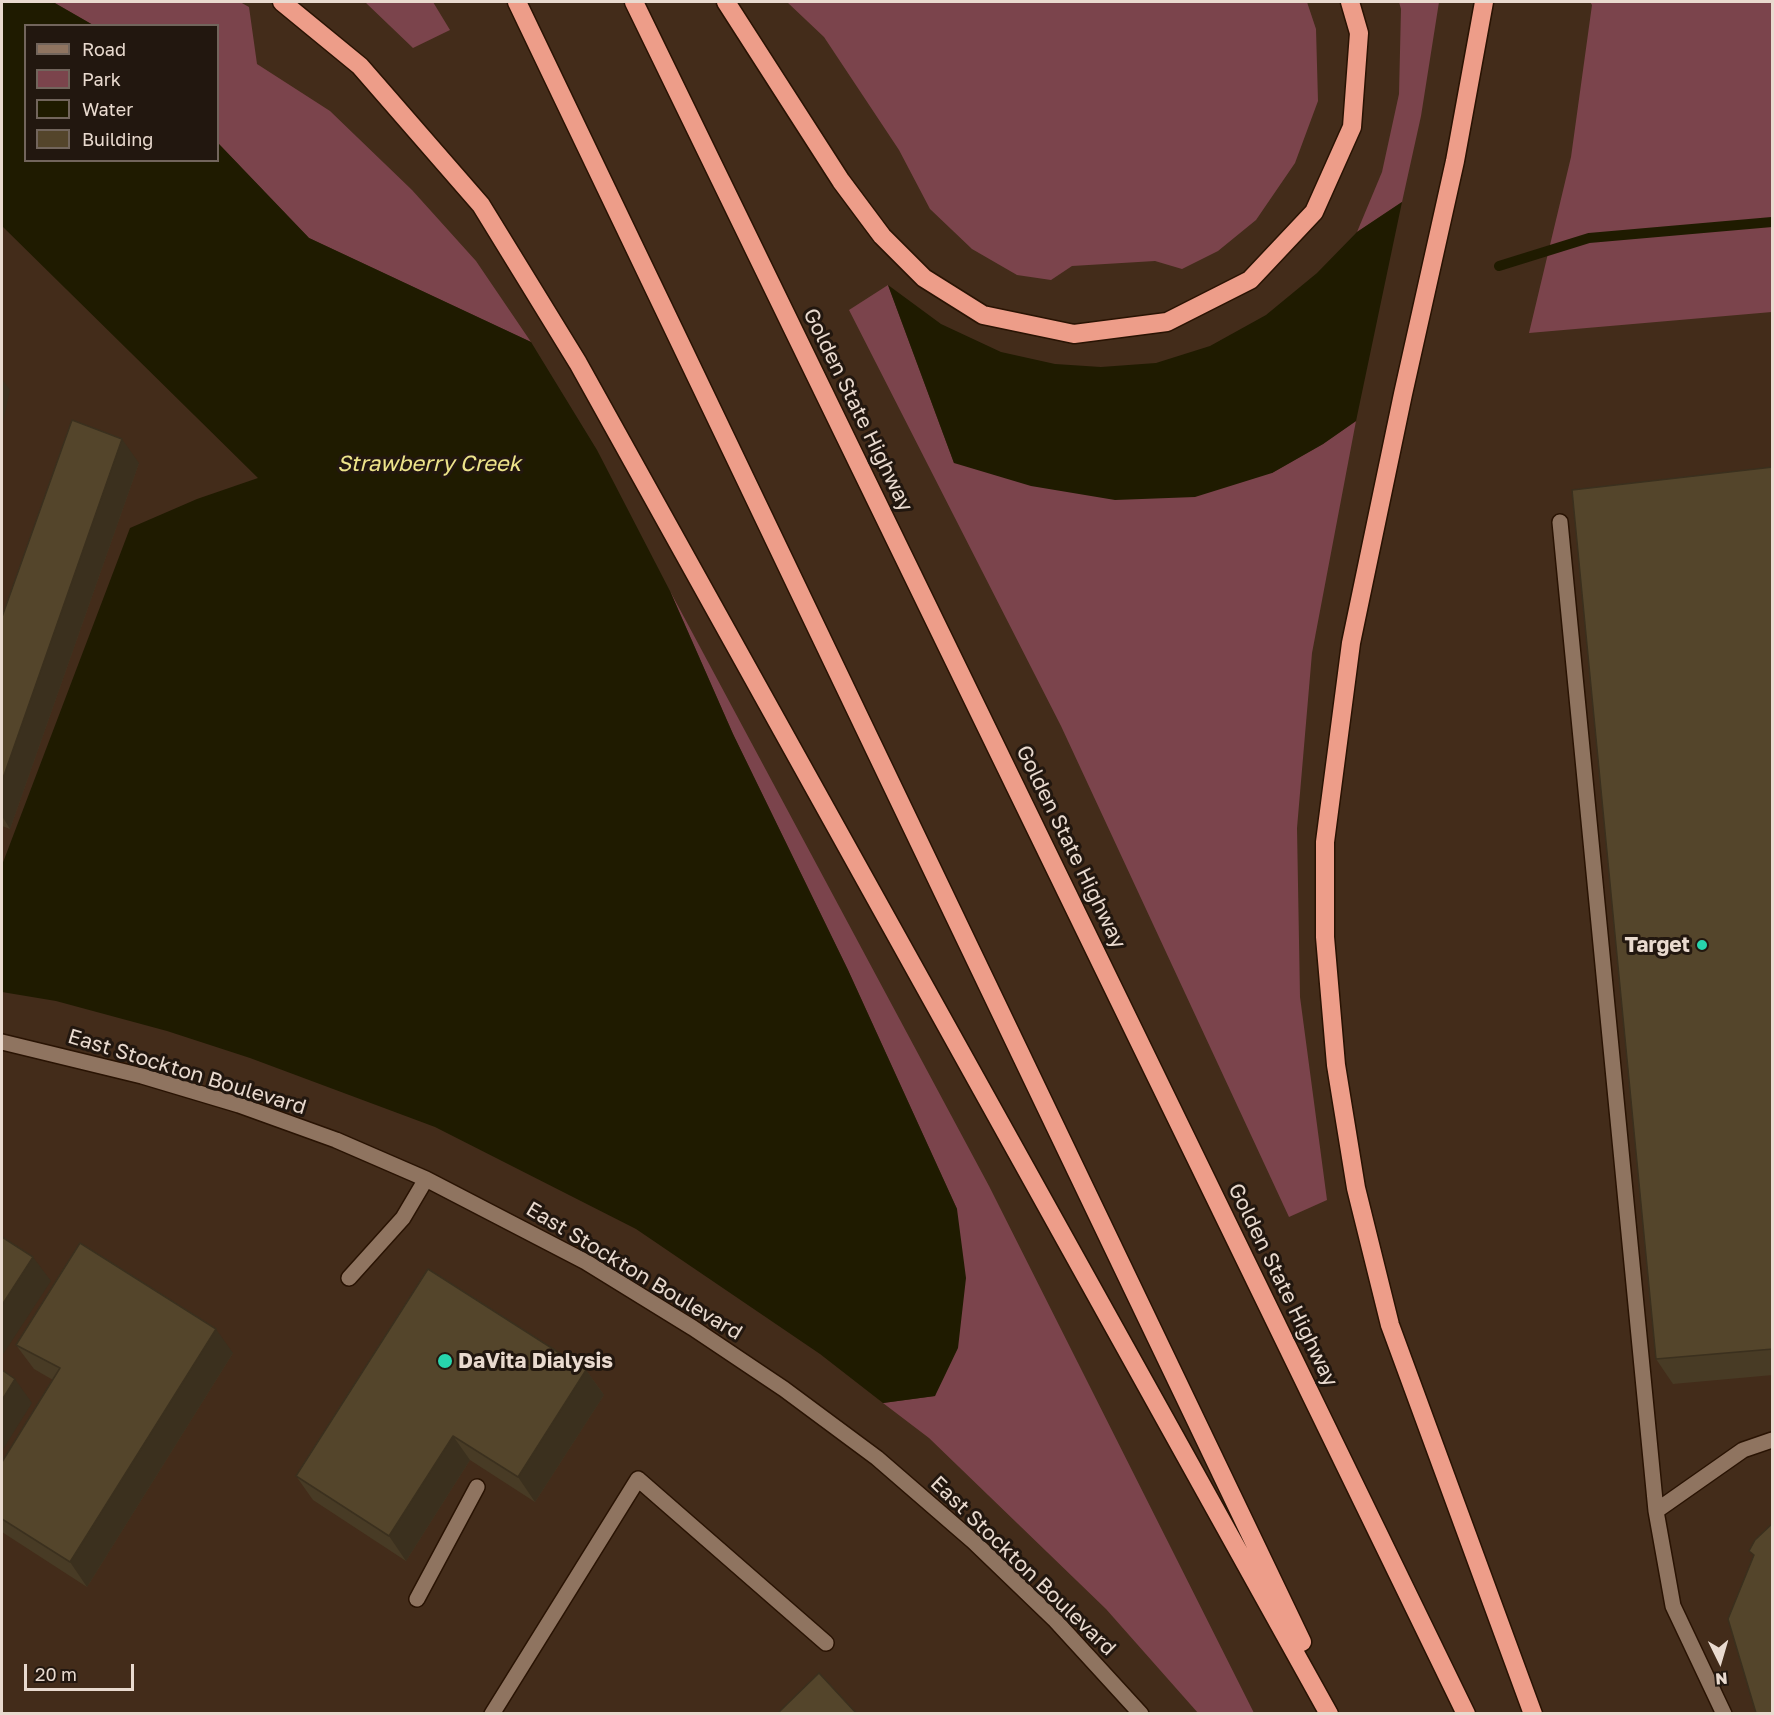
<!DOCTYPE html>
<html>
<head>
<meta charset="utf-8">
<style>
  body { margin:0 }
  #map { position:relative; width:1774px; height:1715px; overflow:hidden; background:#432c1a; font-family:"Golos Text",sans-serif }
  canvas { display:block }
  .frame { position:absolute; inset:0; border:3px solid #e9dacf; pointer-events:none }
  .legend { position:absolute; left:24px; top:24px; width:195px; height:138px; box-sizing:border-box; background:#22170f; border:2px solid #72655c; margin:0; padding:8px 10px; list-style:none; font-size:18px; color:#e9dacf }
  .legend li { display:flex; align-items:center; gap:12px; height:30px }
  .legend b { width:30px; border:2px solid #72655c }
  .north { position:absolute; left:1690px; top:1631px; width:60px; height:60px; -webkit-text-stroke:4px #22170f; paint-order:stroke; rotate:175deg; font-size:16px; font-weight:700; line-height:24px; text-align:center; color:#e9dacf }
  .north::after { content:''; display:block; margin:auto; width:21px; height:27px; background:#e9dacf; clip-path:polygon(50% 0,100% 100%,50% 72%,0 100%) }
  .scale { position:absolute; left:24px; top:1664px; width:110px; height:27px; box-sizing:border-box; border:3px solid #e9dacf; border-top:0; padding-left:8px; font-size:18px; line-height:21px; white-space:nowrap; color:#e9dacf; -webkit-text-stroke:4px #22170f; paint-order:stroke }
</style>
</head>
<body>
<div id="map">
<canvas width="1774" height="1715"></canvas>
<div class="frame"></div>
<ul class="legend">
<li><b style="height:8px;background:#8f7460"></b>Road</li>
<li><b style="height:16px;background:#7b444c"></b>Park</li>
<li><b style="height:16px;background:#1f1b00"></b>Water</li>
<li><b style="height:16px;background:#54452b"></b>Building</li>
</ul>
<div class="north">N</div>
<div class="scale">20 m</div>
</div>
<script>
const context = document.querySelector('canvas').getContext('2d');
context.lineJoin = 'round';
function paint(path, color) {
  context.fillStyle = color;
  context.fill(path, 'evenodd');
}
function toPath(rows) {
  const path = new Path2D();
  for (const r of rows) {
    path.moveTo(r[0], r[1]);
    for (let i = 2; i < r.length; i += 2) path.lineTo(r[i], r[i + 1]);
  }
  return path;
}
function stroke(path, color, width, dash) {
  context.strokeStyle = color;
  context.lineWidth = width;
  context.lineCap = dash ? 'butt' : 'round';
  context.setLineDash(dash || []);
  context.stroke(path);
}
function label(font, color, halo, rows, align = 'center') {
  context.font = font + ' "Golos Text",sans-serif';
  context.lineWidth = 6;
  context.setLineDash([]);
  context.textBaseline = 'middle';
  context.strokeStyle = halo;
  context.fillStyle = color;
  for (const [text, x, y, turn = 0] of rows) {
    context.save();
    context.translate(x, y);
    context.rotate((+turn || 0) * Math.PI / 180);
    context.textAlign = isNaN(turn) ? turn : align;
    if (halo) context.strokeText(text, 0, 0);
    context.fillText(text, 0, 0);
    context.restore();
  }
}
paint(toPath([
  [53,2,240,2,249,7,257,64,330,111,412,190,476,261,531,342,309,238,218,143,218,26,93,25],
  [365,2,433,2,450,30,413,48],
  [787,2,1307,2,1316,29,1318,101,1295,163,1256,220,1218,251,1182,269,1155,261,1072,266,1051,280,1017,275,972,249,930,209,899,150,824,37],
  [1399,2,1439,2,1421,116,1402,202,1357,232,1382,172,1399,94,1401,9],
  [1590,2,1772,2,1772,312,1529,333,1571,157,1592,5],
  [888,285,954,463,1272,473,1323,444,1356,421,1312,653,1297,828,1300,997,1327,1200,1289,1217,1061,726,849,310],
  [670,591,989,1186,1254,1713,1198,1713,1106,1609,929,1438,883,1403,935,1396,957,1209,848,970,733,734]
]), '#7b444c');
paint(toPath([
  [2,2,53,2,93,25,26,26,26,160,218,160,218,143,309,238,531,342,597,450,670,591,733,734,848,970,957,1209,966,1278,958,1348,935,1396,883,1403,820,1354,636,1229,435,1127,250,1058,167,1031,56,1001,2,992,2,865,130,528,197,499,258,478,2,226],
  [1402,202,1356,421,1323,444,1272,473,1195,497,1115,500,1031,486,954,463,888,285,941,324,1001,352,1055,364,1101,367,1156,363,1210,346,1266,315,1317,273,1357,232]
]), '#1f1b00');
stroke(toPath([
  [1499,266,1589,238,1772,222]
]), '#1f1b00', 10);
const minor = toPath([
  [1560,522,1656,1511,1673,1606,1724,1714],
  [2,1042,142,1076,239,1105,336,1140,426,1179,586,1262,693,1328,784,1389,877,1458,974,1542,1054,1619,1141,1714],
  [349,1278,403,1218,426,1179],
  [1656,1511,1743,1450,1772,1440],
  [417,1599,477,1487],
  [492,1714,638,1479,826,1643]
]);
const highway = toPath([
  [282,2,360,66,481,205,578,363,1329,1714],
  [517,2,1302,1642],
  [634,2,1466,1714],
  [726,2,841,181,882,236,924,278,983,315,1074,334,1167,322,1250,280,1314,212,1352,127,1359,33,1350,2],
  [1484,2,1455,161,1403,394,1351,643,1325,842,1325,937,1336,1065,1356,1188,1390,1325,1533,1714]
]);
stroke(minor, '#291303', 18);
stroke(highway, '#291303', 21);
stroke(minor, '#8f7460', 15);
stroke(highway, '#ed9d89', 18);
paint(toPath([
  [139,463,10,829,2,826,2,617],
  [1773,467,1773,1375,1673,1384,1656,1359],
  [16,1345,233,1353,87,1587,2,1532,2,1462,53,1380,34,1369],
  [586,1370,604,1395,535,1502,470,1460,406,1561,313,1500,296,1476]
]), '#483b25');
paint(toPath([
  [2,379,10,390,2,427],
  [122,439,139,463,10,829,2,816,2,781],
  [33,1257,51,1281,2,1356,2,1305],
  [216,1329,233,1353,87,1587,70,1562],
  [586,1370,604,1395,535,1502,518,1477],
  [15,1379,32,1403,2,1451,2,1400],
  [453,1436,470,1460,406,1561,389,1536]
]), '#3b301e');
const building = toPath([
  [72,420,122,439,2,781,2,617,72,420],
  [1773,467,1773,1349,1656,1359,1572,490,1773,467],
  [2,1237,33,1257,2,1305,2,1237],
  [80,1243,216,1329,70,1562,2,1519,2,1462,60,1368,16,1345,80,1243],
  [428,1269,586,1370,518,1477,453,1436,389,1536,296,1476,428,1269],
  [2,1370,15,1379,2,1400,2,1370],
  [1773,1523,1773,1713,1756,1713,1728,1619,1754,1555,1749,1551,1755,1540,1773,1523],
  [819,1673,856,1713,778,1713,819,1673]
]);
paint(building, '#54452b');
stroke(building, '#3b301e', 1.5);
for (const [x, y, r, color] of [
  [1702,945,6,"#27d5ad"],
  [445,1361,8,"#27d5ad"]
]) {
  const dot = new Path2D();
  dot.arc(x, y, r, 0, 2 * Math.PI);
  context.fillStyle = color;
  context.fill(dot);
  stroke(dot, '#22170f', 2);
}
label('21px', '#e9dacf', '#22170f', [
  ["Golden State Highway",858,410,64],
  ["Golden State Highway",1071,847,64],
  ["East Stockton Boulevard",187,1072,17],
  ["East Stockton Boulevard",634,1271,31],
  ["Golden State Highway",1283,1285,64],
  ["East Stockton Boulevard",1023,1566,44]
]);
label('bold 21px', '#e9dacf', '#22170f', [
  ["Target",1690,945],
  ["DaVita Dialysis",458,1361,"left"]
], 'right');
label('italic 22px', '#ede48a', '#22170f', [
  ["Strawberry Creek",429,464]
]);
</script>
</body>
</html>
